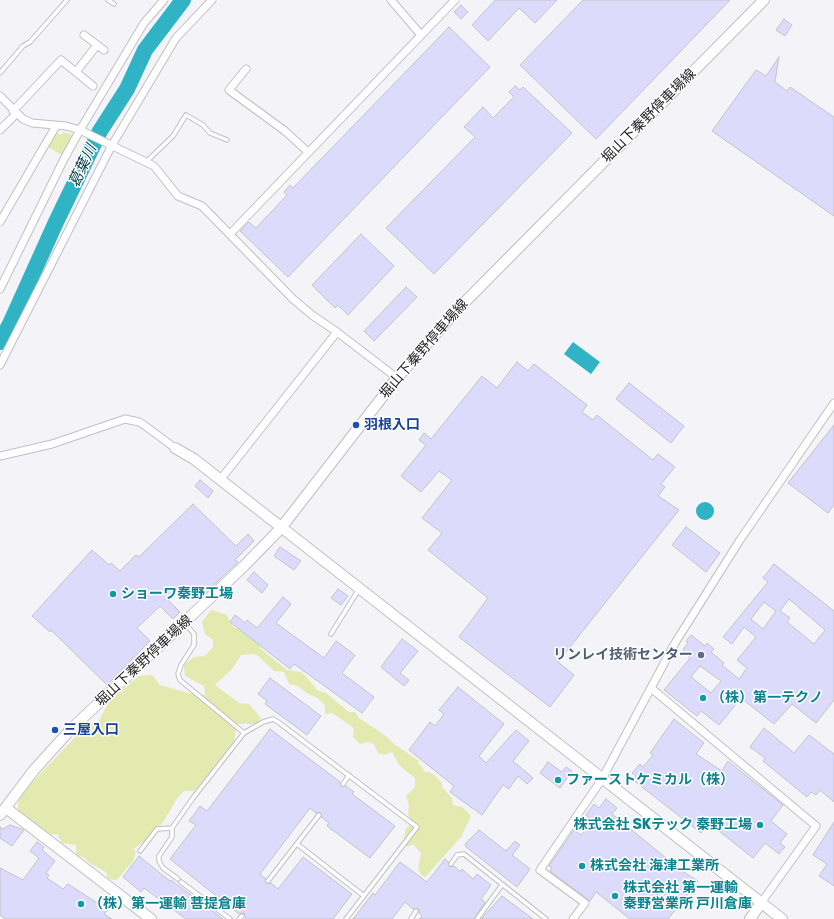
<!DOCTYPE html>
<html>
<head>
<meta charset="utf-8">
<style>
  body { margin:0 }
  canvas { display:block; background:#f3f3f8 }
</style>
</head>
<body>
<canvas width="834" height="919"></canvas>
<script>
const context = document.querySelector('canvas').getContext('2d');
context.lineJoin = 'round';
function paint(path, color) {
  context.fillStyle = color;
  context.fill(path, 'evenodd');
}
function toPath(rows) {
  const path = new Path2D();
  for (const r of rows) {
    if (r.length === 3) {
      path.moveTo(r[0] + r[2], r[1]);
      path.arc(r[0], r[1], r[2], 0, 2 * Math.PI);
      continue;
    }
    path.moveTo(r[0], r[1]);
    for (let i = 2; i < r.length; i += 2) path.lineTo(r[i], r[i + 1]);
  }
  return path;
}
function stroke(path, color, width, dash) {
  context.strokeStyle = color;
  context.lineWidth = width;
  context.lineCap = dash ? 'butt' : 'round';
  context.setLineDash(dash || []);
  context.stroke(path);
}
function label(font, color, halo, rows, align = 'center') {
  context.font = font + ' Rubik,"Noto Sans JP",sans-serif';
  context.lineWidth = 3;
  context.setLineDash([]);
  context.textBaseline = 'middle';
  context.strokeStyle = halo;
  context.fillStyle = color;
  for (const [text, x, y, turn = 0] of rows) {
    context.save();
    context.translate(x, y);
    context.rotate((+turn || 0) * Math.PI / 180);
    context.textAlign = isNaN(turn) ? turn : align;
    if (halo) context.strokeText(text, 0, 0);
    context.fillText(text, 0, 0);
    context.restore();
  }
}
paint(toPath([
  [56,132,61,135,63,132,71,134,73,137,62,155,48,147],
  [211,610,227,615,233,627,243,630,256,640,261,649,287,670,300,672,305,675,317,690,326,693,349,712,355,712,359,718,386,736,394,744,419,761,418,764,422,766,424,772,429,772,434,775,442,783,442,787,452,798,453,805,462,807,471,816,461,837,428,874,425,877,421,875,418,868,421,853,413,844,407,847,403,842,406,828,413,823,408,815,409,806,406,796,415,787,415,778,399,765,392,752,384,755,378,753,374,744,368,742,360,744,353,737,354,728,332,713,325,714,325,705,316,697,308,694,298,686,289,684,284,672,274,671,257,655,252,654,241,655,232,669,215,685,239,703,249,704,261,718,257,724,237,724,234,741,235,748,203,785,193,791,184,791,176,800,162,824,153,830,148,839,133,849,136,852,133,861,117,880,108,879,106,872,90,863,83,857,76,855,76,845,62,843,57,834,51,835,43,830,18,811,18,804,20,796,39,775,82,730,99,721,109,701,139,676,152,675,160,685,188,693,205,695,204,686,185,676,184,665,194,657,205,656,213,647,213,640,205,634,202,622]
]), '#e3eab0');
paint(toPath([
  [573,342,600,362,591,374,564,354],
  [705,511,9]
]), '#2fb3c5');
stroke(toPath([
  [0,342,10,324,56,222,100,131,127,89,145,50,183,0]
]), '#2fb3c5', 16);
const building = toPath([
  [495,0,557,0,535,23,519,8,488,41,472,25,495,0],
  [583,0,730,0,596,139,520,65,583,0],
  [461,5,468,12,461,19,454,12,461,5],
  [784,19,792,25,785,36,776,30,784,19],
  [449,27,490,67,288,277,240,231,249,222,256,228,287,195,284,192,290,185,293,188,449,27],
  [779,57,775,82,787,91,790,87,834,117,834,216,712,131,756,70,766,76,779,57],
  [515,86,520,90,523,87,572,133,434,274,386,228,475,137,464,127,483,107,493,118,514,97,509,92,515,86],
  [361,234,394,266,348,315,338,305,335,308,312,285,361,234],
  [406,287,417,297,374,341,364,331,406,287],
  [517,362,528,371,534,364,587,405,582,412,593,420,597,415,653,460,658,454,675,467,661,484,665,487,658,496,679,510,558,662,574,675,550,707,459,637,488,598,428,550,442,533,422,518,452,480,439,471,421,492,401,476,426,445,419,440,424,433,431,439,482,376,497,388,517,362],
  [629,383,684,426,671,443,616,399,629,383],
  [834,425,834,505,828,513,788,483,834,425],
  [200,480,213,491,208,498,195,486,200,480],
  [193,504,236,546,248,534,254,541,235,560,238,562,198,600,183,584,167,599,180,612,173,619,160,606,137,628,150,641,107,685,51,630,50,632,32,616,92,550,109,565,111,563,120,571,136,555,139,557,193,504],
  [686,527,720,553,706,572,672,545,686,527],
  [280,547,301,561,294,570,274,556,280,547],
  [774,564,834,611,834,700,816,723,792,704,774,724,741,698,719,725,701,711,697,716,664,690,690,658,683,649,688,643,686,641,691,635,705,646,707,643,714,649,711,652,724,663,722,665,739,679,747,668,737,660,756,637,744,627,732,644,723,637,768,582,763,578,774,564],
  [789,599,825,630,814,644,787,622,790,618,780,611,789,599],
  [764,602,776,611,763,629,751,619,764,602],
  [700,666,721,681,711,693,691,677,700,666],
  [254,572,268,585,262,593,247,580,254,572],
  [338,589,348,596,341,605,331,598,338,589],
  [283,597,291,604,276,623,324,658,336,641,355,655,342,673,374,697,362,713,294,664,290,669,230,622,235,615,245,623,247,620,257,628,283,597],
  [402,639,418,651,400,673,409,680,404,686,381,667,402,639],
  [270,678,321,716,307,735,265,704,267,701,258,694,270,678],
  [458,687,504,724,479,756,486,763,516,730,529,741,513,761,533,778,527,784,518,776,509,789,503,785,482,815,450,792,454,786,409,750,430,722,435,726,444,714,439,710,458,687],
  [674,719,704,743,696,754,722,771,728,761,783,805,771,821,787,834,780,843,785,847,779,854,765,843,753,858,709,823,701,833,633,780,636,776,632,773,640,764,643,767,653,755,650,753,674,719],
  [764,728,794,753,809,735,834,754,834,802,820,790,816,795,811,792,807,797,763,761,765,758,750,747,764,728],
  [270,729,340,782,341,786,346,786,354,792,352,794,395,826,370,858,327,826,329,823,321,817,321,813,316,813,310,808,260,874,266,879,266,883,271,883,278,889,303,857,352,894,333,919,246,919,244,913,239,914,170,859,196,825,189,821,200,806,207,811,270,729],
  [548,762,562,772,566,767,572,771,560,788,540,773,548,762],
  [606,799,617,808,612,814,682,871,698,881,668,919,630,919,596,892,590,901,550,871,552,867,549,866,574,830,581,835,593,821,586,815,594,804,599,808,606,799],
  [834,822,834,886,819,876,827,864,813,855,834,822],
  [10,825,24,830,12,846,0,838,0,827,3,829,10,825],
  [479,830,506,851,515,841,520,845,512,855,530,869,517,887,466,847,465,844,479,830],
  [37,842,44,847,42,850,55,861,46,873,49,875,47,878,63,889,68,884,108,910,104,914,112,919,5,919,0,915,0,868,23,880,39,858,30,851,37,842],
  [139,856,170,881,171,880,223,919,186,919,144,888,141,892,123,877,139,856],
  [445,859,448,862,450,867,454,866,461,872,462,869,473,879,477,874,491,885,481,899,485,902,474,919,419,919,422,916,419,913,419,909,413,909,405,902,392,919,353,919,373,893,375,895,400,862,427,882,445,859],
  [502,896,533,919,481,919,502,896]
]);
paint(building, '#dddbfc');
stroke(building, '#c3c3c8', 1);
const lane = toPath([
  [108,0,114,4],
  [0,73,23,46,30,42,67,0],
  [146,162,173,136,186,115,203,125,210,133,227,140],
  [185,623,194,634,194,645,181,665,178,674,180,680,244,733],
  [331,634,359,589],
  [343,784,349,775],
  [297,844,364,896],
  [140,851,157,829,172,828],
  [451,864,457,855,464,854,546,919],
  [178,879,163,868,159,861,159,856,172,837,172,828,193,798,244,733,263,722,273,719,278,722,417,827,346,919],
  [268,881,319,815],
  [181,882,230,919],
  [239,919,242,916],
  [411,919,416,911],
  [477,919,502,885]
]);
const street = toPath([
  [391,0,421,35],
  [84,35,104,50],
  [246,69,229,90,285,131,308,152],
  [76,72,97,45],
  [0,96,23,119,32,123,66,126,80,130,154,166,178,196,202,206,293,299,312,315,337,332,397,378],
  [13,111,61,60,93,86],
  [0,130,16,114],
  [0,222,56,126],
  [230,234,455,0],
  [0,289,64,159,80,130,144,23,164,0],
  [0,365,112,145,176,38,212,0],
  [0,456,52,444,125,419,139,422,144,425,175,448],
  [220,480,337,332],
  [651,688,816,826,761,903],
  [573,919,585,903,540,870,602,779,675,643,740,540,834,403]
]);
const secondary = toPath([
  [175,448,194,459,782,919],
  [6,808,151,919],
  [0,815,34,770,71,729,244,566,281,528,397,378,455,312,764,0],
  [750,919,761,903]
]);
stroke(lane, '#c0c0c4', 5.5);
stroke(street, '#c0c0c4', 9);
stroke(secondary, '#c0c0c4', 12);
stroke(lane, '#fff', 3.5);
stroke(street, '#fff', 7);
stroke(secondary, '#fff', 10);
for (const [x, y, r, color] of [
  [356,425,4,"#1a4fb4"],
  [113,594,4,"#0f9aa8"],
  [701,655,4,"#5c6f8a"],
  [703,698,4,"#0f9aa8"],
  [55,730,4,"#1a4fb4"],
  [558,780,4,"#0f9aa8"],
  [760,825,4,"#0f9aa8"],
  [582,866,4,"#0f9aa8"],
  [615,896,4,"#0f9aa8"],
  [81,904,4,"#0f9aa8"]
]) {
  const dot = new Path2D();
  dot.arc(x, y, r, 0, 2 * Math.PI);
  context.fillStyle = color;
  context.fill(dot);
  stroke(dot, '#fff', 1.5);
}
label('14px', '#222223', '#fff', [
  ["堀山下秦野停車場線",649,116,-45],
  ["堀山下秦野停車場線",424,349,-49],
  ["堀山下秦野停車場線",144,661,-43]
]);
label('bold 14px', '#164399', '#fff', [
  ["羽根入口",364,425],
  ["三屋入口",63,730]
], 'left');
label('bold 14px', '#0d838f', '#fff', [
  ["ショーワ秦野工場",121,594],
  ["（株）第一テクノ",711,698],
  ["ファーストケミカル（株）",566,780],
  ["株式会社 SKテック 秦野工場",752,825,"right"],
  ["株式会社 海津工業所",590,866],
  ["株式会社 第一運輸",623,888],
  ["秦野営業所 戸川倉庫",623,904],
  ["（株）第一運輸 菩提倉庫",89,904]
], 'left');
label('bold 14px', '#4e5e75', '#fff', [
  ["リンレイ技術センター",693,655]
], 'right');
label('italic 15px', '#003d44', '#fff', [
  ["葛葉川",83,166,-65]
]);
</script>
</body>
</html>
